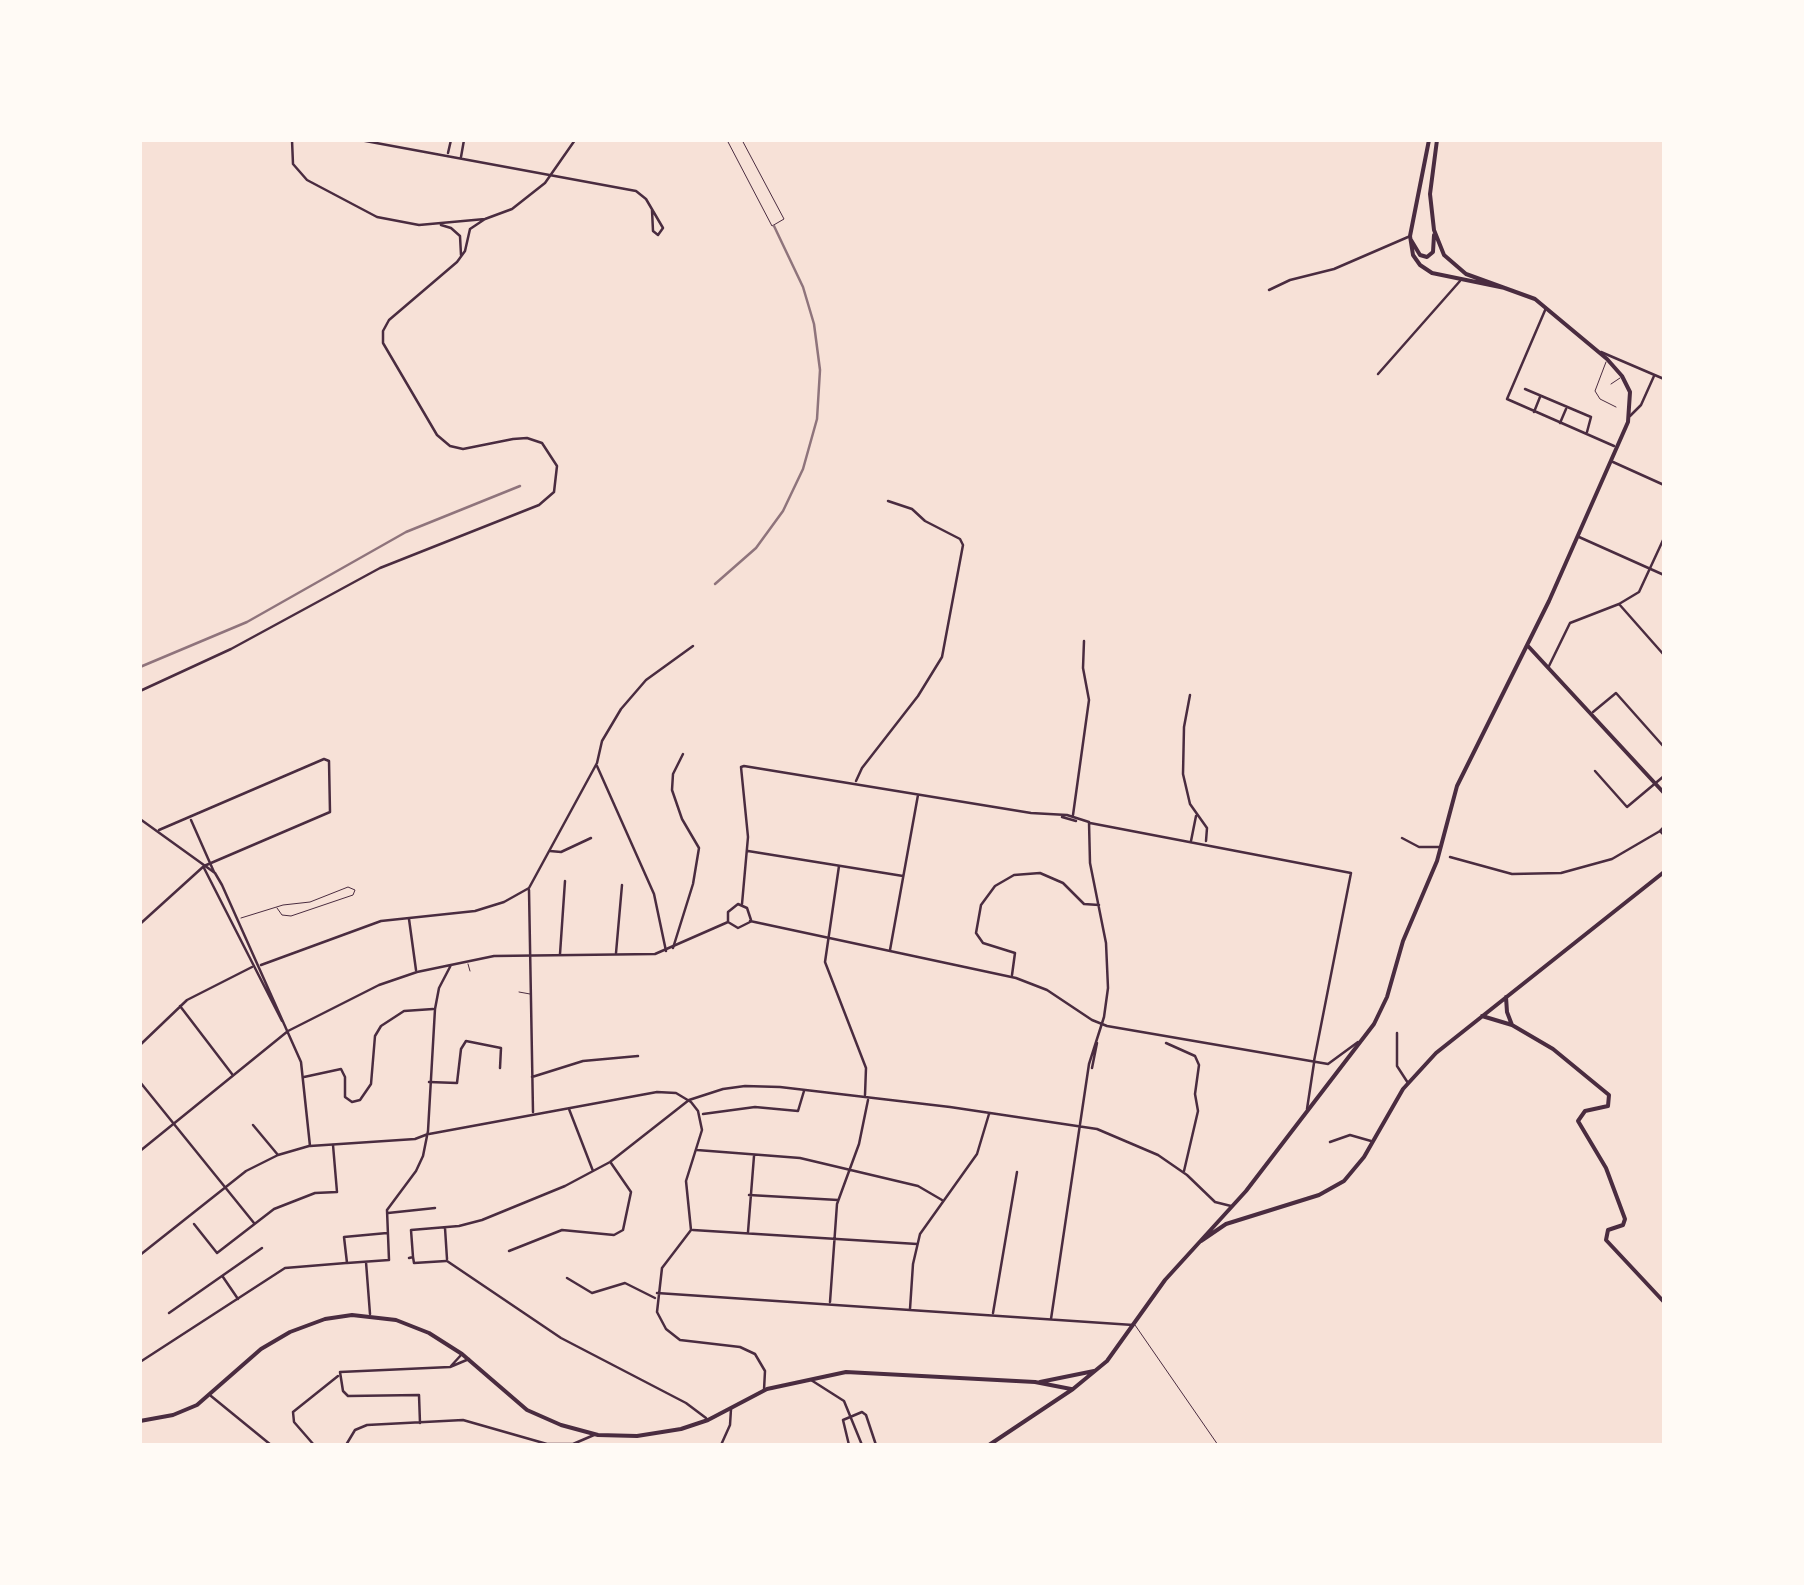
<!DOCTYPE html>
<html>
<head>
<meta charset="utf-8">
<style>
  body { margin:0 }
  #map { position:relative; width:1804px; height:1585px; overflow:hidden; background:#f7e1d7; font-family:"Fira Sans",sans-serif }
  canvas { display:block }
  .frame { position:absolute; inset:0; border:142px solid #fffaf5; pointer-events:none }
</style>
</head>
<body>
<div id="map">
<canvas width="1804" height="1585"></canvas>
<div class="frame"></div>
</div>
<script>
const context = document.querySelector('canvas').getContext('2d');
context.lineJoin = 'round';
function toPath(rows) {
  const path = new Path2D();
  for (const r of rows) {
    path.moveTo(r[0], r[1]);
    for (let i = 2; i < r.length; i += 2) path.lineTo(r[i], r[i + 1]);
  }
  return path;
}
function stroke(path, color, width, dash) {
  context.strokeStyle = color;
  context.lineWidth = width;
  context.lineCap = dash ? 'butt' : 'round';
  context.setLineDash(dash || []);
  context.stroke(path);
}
stroke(toPath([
  [727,140,772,226,784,219,742,140],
  [1606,362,1595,391,1600,399,1616,407],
  [1611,384,1620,378],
  [241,918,283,905,310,902,348,887,355,890,353,895,291,916,282,915,277,908],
  [468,964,470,971],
  [519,992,530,994],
  [1135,1325,1218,1445]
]), '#4a2c40', 1);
stroke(toPath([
  [360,140,636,191,646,199,663,228,658,235,653,231,652,210],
  [448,153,451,140],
  [461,157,464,140],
  [1269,290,1290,280,1334,269,1408,237],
  [1546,308,1507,399,1614,446],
  [1601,352,1664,379],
  [1378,374,1460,281],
  [1525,389,1591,417,1587,432],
  [1534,412,1540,397],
  [1630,416,1641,405,1654,376],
  [1560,423,1566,409],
  [1613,462,1664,485],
  [1619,604,1664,655],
  [1549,666,1570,623,1619,604,1639,592,1664,538],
  [1190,695,1184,727,1183,774,1190,804,1207,828,1206,841],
  [1593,712,1616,693,1664,747],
  [597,766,654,894,666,951],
  [1595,771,1627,807,1664,776],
  [856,781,862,768,918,696,942,657,963,545,960,539,925,521,912,509,888,501],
  [1073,815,1089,700,1083,668,1084,641],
  [1062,817,1076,821],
  [191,820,214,872],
  [1090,823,1351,873,1314,1061],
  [1664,827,1660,831,1664,835],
  [1402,838,1419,847,1439,847],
  [1191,841,1196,816],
  [550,851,561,852,591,838],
  [748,851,903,876],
  [1450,857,1512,874,1561,873,1612,859,1660,831],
  [839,866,825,962,866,1068,865,1095],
  [529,890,533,1112],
  [742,904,748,837,741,767,744,766,1031,813,1067,815,1089,822,1090,863,1106,943,1108,988,1104,1017,1089,1064,1051,1319],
  [409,919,416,970],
  [140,924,204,866,330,812,329,761,324,759,159,830],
  [673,948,693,884,699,848,682,819,672,790,673,774,683,754],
  [890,950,918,795],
  [616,953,622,885],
  [560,954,565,881],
  [261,965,381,921,475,911,504,902,529,888,597,763,602,741,621,709,646,680,693,646],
  [1012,975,1015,953,983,943,976,933,981,905,995,886,1014,875,1040,873,1063,883,1084,904,1099,905],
  [180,1006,232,1074],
  [1397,1033,1397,1066,1408,1083],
  [1166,1043,1195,1056,1199,1065,1195,1094,1198,1111,1184,1171],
  [140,1045,187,1000,252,967],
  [1092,1068,1097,1043],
  [304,1077,341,1069,345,1077,345,1097,352,1102,360,1100,371,1084,375,1036,381,1026,404,1011,433,1009],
  [532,1077,583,1061,638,1056],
  [140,1082,254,1223],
  [429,1082,457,1083,461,1049,466,1041,501,1048,500,1068],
  [569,1109,593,1171],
  [703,1114,755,1107,798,1111,804,1091],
  [253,1125,278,1155],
  [429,1134,657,1092,676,1093,691,1102,698,1111,702,1130,686,1181,691,1230,662,1268,657,1312,666,1329,680,1340,740,1347,755,1354,765,1371,764,1390],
  [1330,1142,1350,1135,1371,1141],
  [697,1150,800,1158,918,1186,942,1200],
  [749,1195,838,1200],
  [388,1213,435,1208],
  [194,1224,217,1253,274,1209,315,1193,337,1192,333,1145],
  [445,1228,447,1259],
  [693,1230,917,1244],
  [748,1232,754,1156],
  [509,1251,562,1230,614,1235,623,1230,631,1192,611,1163],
  [140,1255,246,1171,278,1155,309,1146],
  [413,1257,411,1230,459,1226,482,1220,565,1186,610,1162,689,1100,723,1089,745,1086,780,1087,950,1107,1097,1129,1158,1155,1187,1175,1215,1202,1231,1206],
  [409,1258,413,1257,414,1263,446,1261],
  [447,1261,561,1338,686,1403,706,1418],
  [223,1277,238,1299],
  [567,1278,592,1293,625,1283,655,1298],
  [657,1293,1133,1325],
  [830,1302,837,1204,859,1144,868,1100],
  [910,1309,913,1264,920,1234,977,1154,989,1114],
  [169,1313,262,1248],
  [993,1313,1017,1172],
  [140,1362,285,1268,346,1263],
  [451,1366,462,1354],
  [811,1380,844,1401,862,1445],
  [211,1396,271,1445],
  [420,1423,419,1395,348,1396,343,1391,340,1372,450,1367,469,1359],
  [314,1445,294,1422,293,1412,338,1376],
  [346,1445,355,1430,367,1425,463,1420,547,1444,573,1444,594,1435],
  [721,1445,730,1425,731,1409],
  [849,1445,843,1420,862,1412,866,1415,876,1445]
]), '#4a2c40', 2.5);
stroke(toPath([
  [292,140,293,164,307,180,377,217,419,225,485,219,512,209,545,183,575,140],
  [441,225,451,228,460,236,461,255],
  [1579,537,1664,575],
  [140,691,231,649,380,568,539,505,554,492,557,466,542,443,527,438,513,439,463,449,450,446,437,435,383,343,383,331,389,320,457,262,465,251,470,229,485,219],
  [140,819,215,873,222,885,301,1062,310,1146,415,1139,428,1134],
  [204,868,282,1021],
  [728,921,728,912,738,904,747,908,751,920],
  [750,921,1016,978,1047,990,1092,1020,1107,1026,1328,1064,1358,1042],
  [728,922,738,928,750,922],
  [1307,1109,1314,1063],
  [140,1151,288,1031,379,985,417,972,494,956,655,954,728,922],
  [387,1233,344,1237,347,1263,389,1260,387,1210,416,1171,423,1156,428,1131,435,1009,439,988,451,965],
  [366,1262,370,1314]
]), '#4a2c40', 2.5);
stroke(toPath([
  [1429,140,1410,236,1413,255,1420,265,1432,273,1505,288],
  [1411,240,1420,255,1427,257,1433,252,1434,235],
  [1528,646,1664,793],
  [1506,997,1507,1012,1512,1025],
  [1482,1016,1512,1025,1553,1049,1609,1095,1608,1106,1585,1111,1578,1121,1606,1168,1625,1219,1623,1225,1608,1230,1606,1240,1664,1302],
  [1201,1241,1226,1224,1319,1195,1344,1181,1364,1157,1403,1089,1436,1053,1664,872],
  [1040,1382,1094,1371],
  [140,1421,173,1415,197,1405,261,1349,290,1332,325,1319,352,1315,396,1320,429,1333,462,1354,527,1410,561,1425,598,1435,637,1436,681,1429,708,1420,767,1389,846,1372,1035,1382,1071,1389],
  [989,1445,1073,1389,1107,1361,1165,1280,1246,1191,1374,1024,1387,997,1403,941,1437,861,1457,786,1549,601,1628,422,1630,392,1622,376,1607,359,1535,299,1466,274,1444,255,1434,230,1430,194,1437,140]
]), '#4a2c40', 4);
stroke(toPath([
  [715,584,756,548,783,511,803,469,817,419,820,370,814,324,803,287,774,226],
  [140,667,247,622,406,532,520,486]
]), '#8f747c', 2.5);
</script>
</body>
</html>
